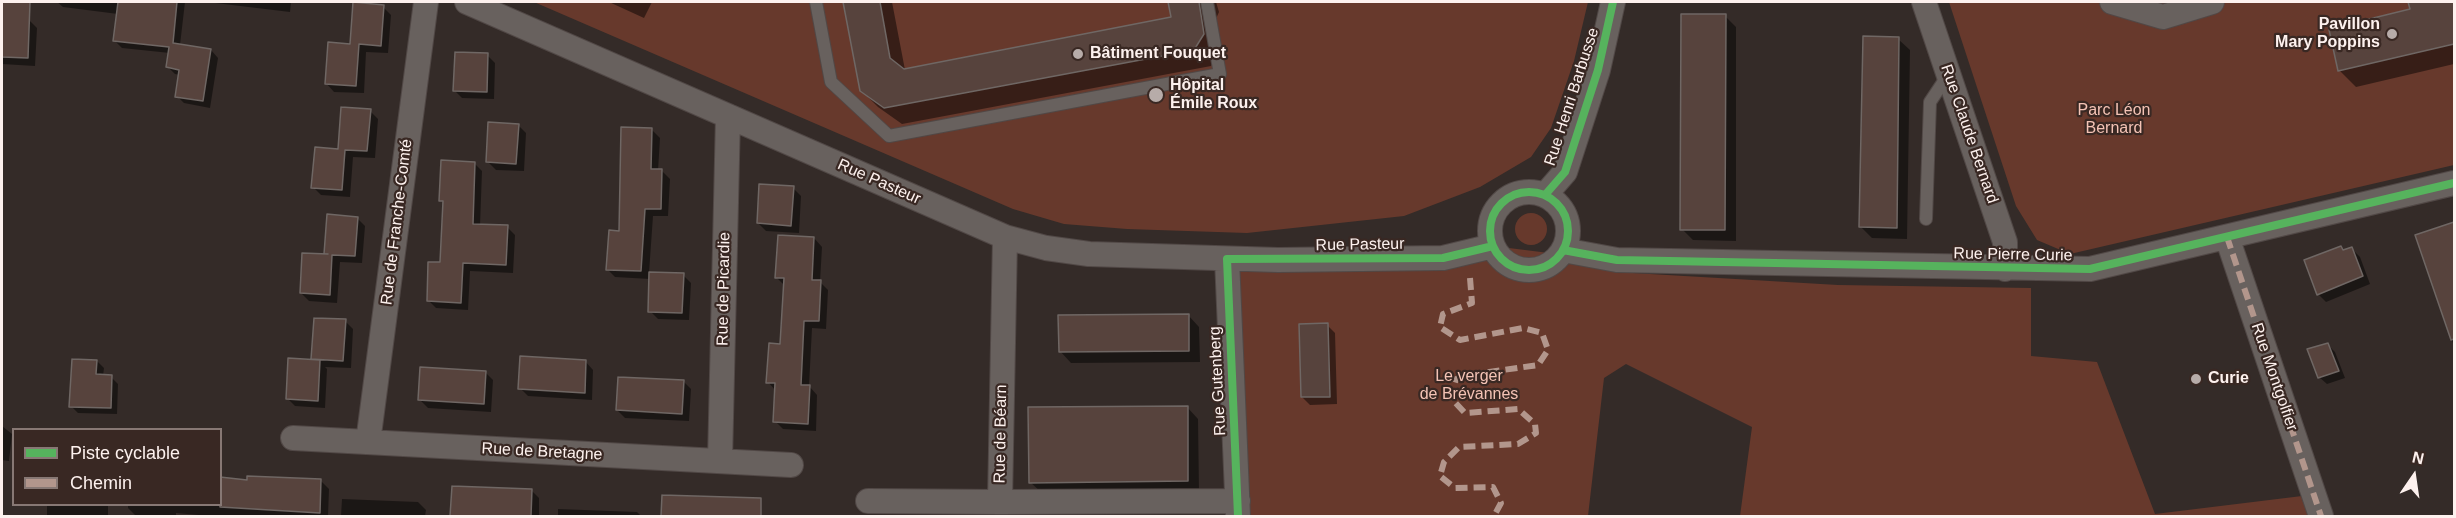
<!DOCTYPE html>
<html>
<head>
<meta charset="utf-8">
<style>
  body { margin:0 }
  #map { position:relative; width:2456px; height:518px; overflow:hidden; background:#342b28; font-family:Helvetica,sans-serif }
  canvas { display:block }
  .frame { position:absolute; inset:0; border:3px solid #fdf1ee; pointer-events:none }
  .legend { position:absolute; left:12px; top:428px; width:210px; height:78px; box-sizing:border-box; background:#392823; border:2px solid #877874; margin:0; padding:8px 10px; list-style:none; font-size:18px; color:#fdf1ee }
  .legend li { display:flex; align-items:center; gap:12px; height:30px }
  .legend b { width:30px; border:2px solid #877874 }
  .north { position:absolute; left:2384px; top:446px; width:60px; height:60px; -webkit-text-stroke:4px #392823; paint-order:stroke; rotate:13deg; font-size:16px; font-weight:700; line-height:24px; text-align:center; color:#fdf1ee }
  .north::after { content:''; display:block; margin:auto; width:21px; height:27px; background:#fdf1ee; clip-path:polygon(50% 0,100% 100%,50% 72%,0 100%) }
</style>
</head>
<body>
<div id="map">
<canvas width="2456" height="518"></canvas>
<div class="frame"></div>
<ul class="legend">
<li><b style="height:8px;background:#56b35d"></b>Piste cyclable</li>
<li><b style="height:8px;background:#b2968c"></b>Chemin</li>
</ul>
<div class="north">N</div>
</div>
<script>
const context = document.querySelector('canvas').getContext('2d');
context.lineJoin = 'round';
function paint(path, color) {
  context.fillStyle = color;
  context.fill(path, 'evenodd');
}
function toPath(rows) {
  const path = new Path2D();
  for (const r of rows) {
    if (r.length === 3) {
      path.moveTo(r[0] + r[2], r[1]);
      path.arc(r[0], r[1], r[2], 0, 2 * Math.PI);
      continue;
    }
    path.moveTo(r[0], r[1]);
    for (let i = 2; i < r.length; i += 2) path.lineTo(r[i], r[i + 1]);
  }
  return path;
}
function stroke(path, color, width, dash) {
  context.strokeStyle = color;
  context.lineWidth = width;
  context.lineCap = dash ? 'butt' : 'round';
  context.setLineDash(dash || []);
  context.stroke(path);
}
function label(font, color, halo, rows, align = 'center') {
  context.font = font + ' Helvetica,sans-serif';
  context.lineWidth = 4.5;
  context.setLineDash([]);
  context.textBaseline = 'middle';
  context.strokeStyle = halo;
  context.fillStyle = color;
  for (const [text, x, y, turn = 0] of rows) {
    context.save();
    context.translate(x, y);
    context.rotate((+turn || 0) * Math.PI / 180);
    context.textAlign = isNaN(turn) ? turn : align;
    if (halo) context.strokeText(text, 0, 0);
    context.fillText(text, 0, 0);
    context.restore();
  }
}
paint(toPath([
  [534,2,1588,2,1574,61,1551,128,1531,157,1480,187,1404,216,1247,233,1127,229,1064,224,1013,209],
  [1949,2,2454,2,2454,165,2070,254,2037,240,2016,206],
  [1531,229,16],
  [1493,246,1565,255,1616,272,1838,285,2031,288,2031,356,2097,362,2155,514,2302,496,2308,516,1740,516,1752,427,1626,364,1604,378,1588,516,1238,516,1227,259]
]), '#67392c');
paint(toPath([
  [57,2,185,2,180,45,211,50,218,58,210,108,184,103,177,96,180,75,175,74,168,67,170,53,122,48,115,41,118,14,63,7],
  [207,2,291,2,290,12],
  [609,2,652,2,644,18],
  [845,2,892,2,905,70,1173,19,1170,2,1216,2,1219,12,1215,21,1220,51,1211,66,902,124,878,107,861,90],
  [2410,2,2454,2,2454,64,2356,87,2340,71,2330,26,2351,21,2354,24,2412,10],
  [383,7,391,15,388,53,366,52,364,93,334,92,326,83,351,45],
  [1725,16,1736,27,1736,241,1693,240,1682,229],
  [29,20,37,28,35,66,2,64,2,23],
  [1898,39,1910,50,1907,239,1872,238,1861,227],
  [487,55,495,63,494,99,462,98,454,90],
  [370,111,378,119,375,158,353,157,350,197,321,195,313,187],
  [518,125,526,133,524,171,496,170,488,162],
  [652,130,660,138,658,171,662,171,670,179,668,216,653,216,649,273,683,275,691,283,689,320,658,319,650,311,650,279,615,277,607,269],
  [474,163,482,171,480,226,507,227,515,235,513,273,470,271,468,310,436,308,428,300,441,264,445,204,441,200],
  [793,188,801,196,799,233,766,231,758,223],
  [357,218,365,226,362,263,340,262,337,303,309,301,301,293],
  [2454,224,2454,346,2417,236],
  [814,238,822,247,820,282,828,290,826,329,812,328,809,386,817,395,816,431,783,429,775,421,776,391,768,382,782,346,785,286,777,278],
  [2352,249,2360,257,2370,284,2326,302,2318,294],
  [1188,315,1199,327,1200,362,1071,363,1060,351],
  [345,321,353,329,351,368,325,367,327,369,325,408,295,406,287,398,315,361,312,358],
  [1327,325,1335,333,1337,404,1310,405,1302,397],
  [2328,345,2335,352,2345,378,2327,384,2319,377],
  [97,361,104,368,103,376,111,377,118,384,117,414,78,413,71,406],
  [585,361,593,370,592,400,528,396,520,388],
  [485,372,493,380,491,412,428,408,420,400],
  [683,381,691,389,689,421,625,418,617,410],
  [1187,407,1198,419,1199,492,1042,493,1030,482],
  [2,426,12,434,9,461,2,460],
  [321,481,329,489,328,516,210,516,176,513,176,516,136,516,128,508,128,504,220,504,248,482],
  [453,487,531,490,539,498,539,516,451,516],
  [663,496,751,507,750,516,662,516],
  [342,499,418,502,426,510,425,516,341,516],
  [47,504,108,504,108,516,47,516],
  [558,509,637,512,641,516,558,516]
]), '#0007');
const building = toPath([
  [2,2,30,2,28,58,2,57,2,2],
  [118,2,177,2,173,43,211,49,203,101,175,97,179,70,166,67,169,47,113,41,118,2],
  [353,2,384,5,381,46,359,44,356,86,325,84,328,42,350,44,353,2],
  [843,2,880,2,890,58,904,69,1171,17,1168,2,1199,2,1204,34,1194,50,884,108,860,91,843,2],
  [2408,2,2454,2,2454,44,2338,71,2328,25,2351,19,2353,23,2410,9,2408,2],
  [1681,14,1726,14,1725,230,1680,230,1681,14],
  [1863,36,1899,37,1897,228,1859,227,1863,36],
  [455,52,488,53,487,92,453,91,455,52],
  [341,107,371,109,367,151,345,150,342,190,311,188,315,147,338,149,341,107],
  [488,122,519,124,516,164,486,162,488,122],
  [621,127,652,128,651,169,662,169,661,209,645,209,641,271,606,270,609,230,619,231,621,127],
  [441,160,475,162,473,224,508,225,506,265,463,263,461,303,427,301,428,262,440,262,443,201,439,201,441,160],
  [759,184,794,186,791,226,757,223,759,184],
  [327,214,358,217,355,256,332,255,330,295,300,293,302,253,328,254,324,254,327,214],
  [2454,222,2454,339,2451,340,2415,235,2454,222],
  [778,235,814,237,812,280,821,280,819,321,804,321,801,385,810,385,808,424,773,422,775,383,766,383,769,343,780,344,784,278,775,278,778,235],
  [2341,246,2343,250,2352,247,2363,276,2317,295,2304,260,2341,246],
  [649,272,684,273,682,313,648,312,649,272],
  [1189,314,1189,351,1059,352,1058,315,1189,314],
  [314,318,346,319,343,361,311,359,314,318],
  [1328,323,1330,397,1301,397,1299,324,1328,323],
  [2328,343,2339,371,2318,378,2307,349,2328,343],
  [520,356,586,360,585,393,518,389,520,356],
  [288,358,320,360,318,401,286,399,288,358],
  [72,359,97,360,96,374,112,375,111,408,69,407,72,359],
  [420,367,486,371,484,404,418,400,420,367],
  [618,377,684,380,682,414,616,410,618,377],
  [1188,406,1188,481,1029,483,1028,407,1188,406],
  [247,476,321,479,320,513,220,507,220,477,247,480,247,476],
  [452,486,532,489,531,516,450,516,452,486],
  [662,495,761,498,761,516,661,516,662,495]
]);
paint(building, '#57433d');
stroke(building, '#6f6764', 1.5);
const service = toPath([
  [816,2,831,82,889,136,1220,74,1207,2],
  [1926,219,1930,102,1948,75]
]);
const minor = toPath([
  [467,2,1005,237,1046,248,1089,254,1278,260,1443,258,1493,246],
  [1924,2,2005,242,2005,269],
  [2112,2,2163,17,2212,2],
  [1529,231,39],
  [1545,195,1565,172,1598,70,1613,2],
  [1005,237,1000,502,1238,501],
  [2227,237,2321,516],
  [1563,250,1617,260,2090,269,2454,183],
  [1227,259,1238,516],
  [293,438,791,465],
  [368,442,426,2],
  [720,461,728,116],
  [868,501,1000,502]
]);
stroke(service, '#514846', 14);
stroke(minor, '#514846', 26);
stroke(service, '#68615e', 12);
stroke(minor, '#68615e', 24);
stroke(toPath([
  [2227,237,2321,516],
  [1470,278,1472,303,1443,314,1440,327,1460,340,1523,328,1542,333,1548,350,1538,365,1468,375,1456,379,1450,397,1465,413,1518,409,1535,424,1536,433,1518,444,1459,447,1444,462,1440,476,1455,488,1493,487,1501,503,1494,516]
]), '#b2968c', 6, [12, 6]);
stroke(toPath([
  [1529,231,39],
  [1545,195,1565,172,1598,70,1613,2],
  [1563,250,1617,260,2090,269,2454,183],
  [1238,516,1227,259,1443,258,1493,246]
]), '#56b35d', 8);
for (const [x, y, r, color] of [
  [2392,34,6,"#b7aca9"],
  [1078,54,6,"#b7aca9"],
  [1156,95,8,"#b7aca9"],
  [2196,379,6,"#b7aca9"]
]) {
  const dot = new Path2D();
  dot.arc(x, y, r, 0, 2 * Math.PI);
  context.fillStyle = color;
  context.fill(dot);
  stroke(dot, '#392823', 2);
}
label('bold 16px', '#fdf1ee', '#392823', [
  ["Pavillon",2380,25,"right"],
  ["Mary Poppins",2380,43,"right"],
  ["Bâtiment Fouquet",1090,54],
  ["Hôpital",1170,86],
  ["Émile Roux",1170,104],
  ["Curie",2208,379]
], 'left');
label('16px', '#fdf1ee', '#392823', [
  ["Rue Henri Barbusse",1572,97,-72],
  ["Rue Claude Bernard",1969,134,71],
  ["Rue Pasteur",879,182,24],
  ["Rue de Franche-Comté",397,222,-83],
  ["Rue Pasteur",1360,245,-1],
  ["Rue Pierre Curie",2013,255,1],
  ["Rue de Picardie",724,289,-89],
  ["Rue Montgolfier",2274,377,71],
  ["Rue Gutenberg",1218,381,-93],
  ["Rue de Béarn",1001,434,-89],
  ["Rue de Bretagne",542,452,3]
]);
label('16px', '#f4c3b5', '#392823', [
  ["Parc Léon",2114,111],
  ["Bernard",2114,129],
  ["Le verger",1469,377],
  ["de Brévannes",1469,395]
]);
</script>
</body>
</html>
